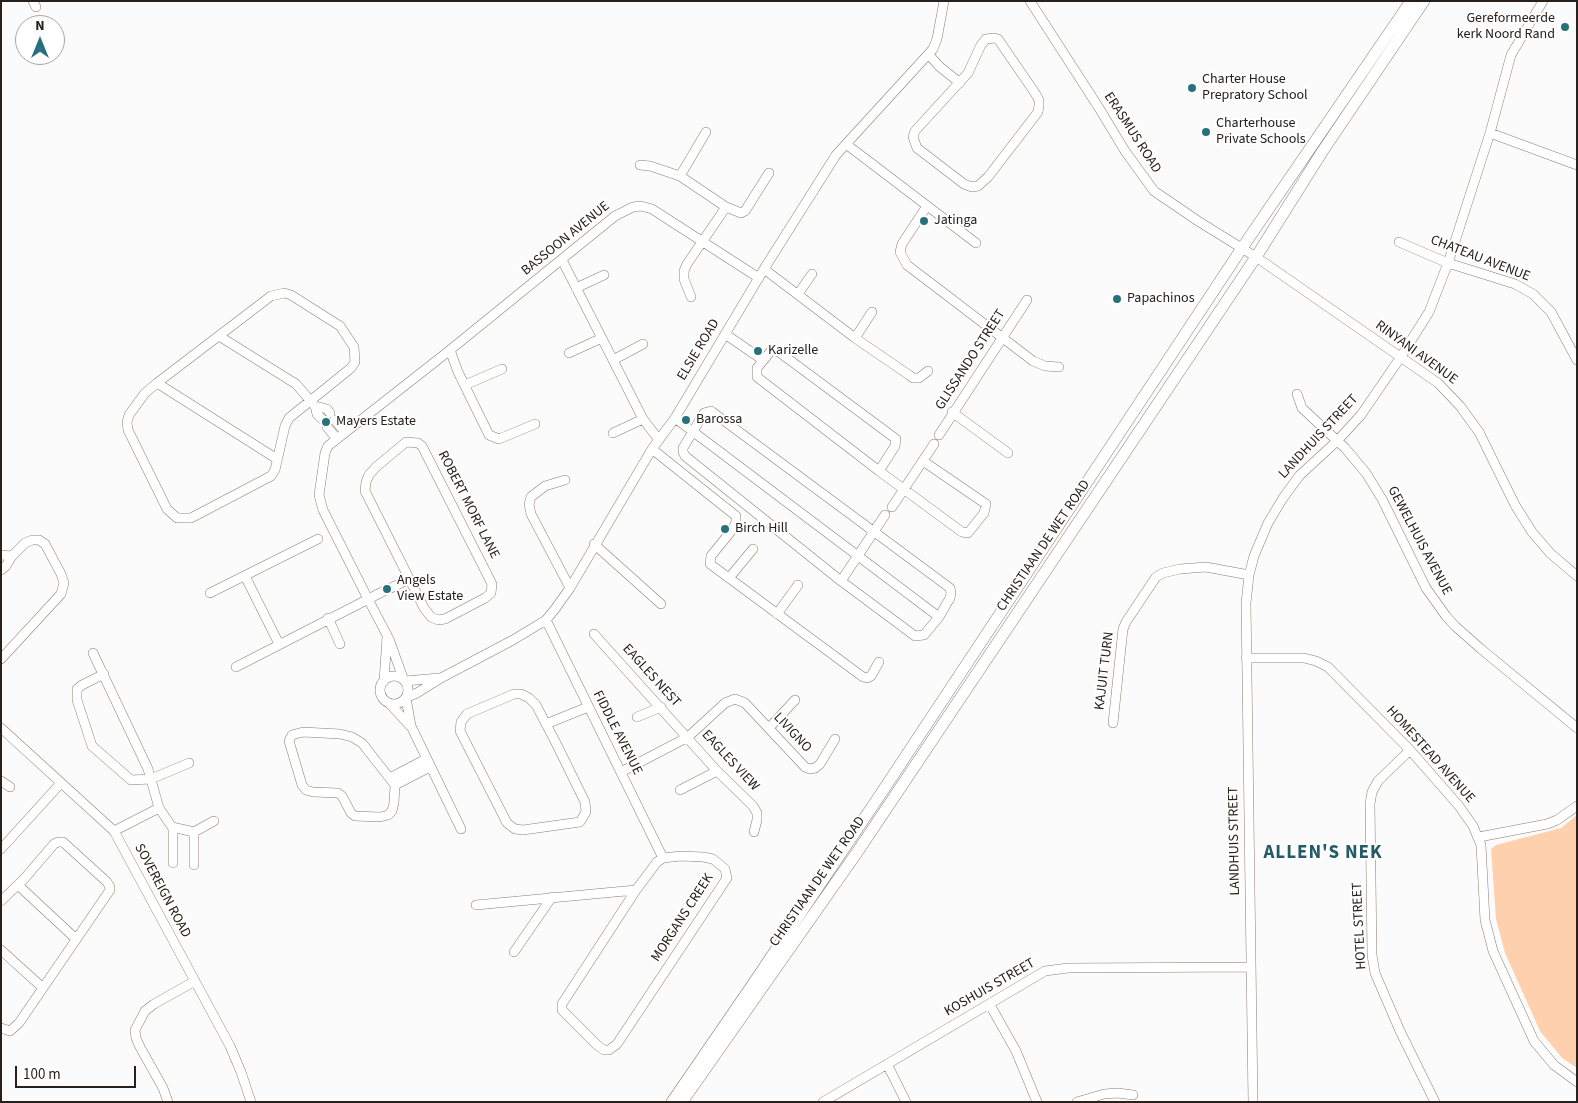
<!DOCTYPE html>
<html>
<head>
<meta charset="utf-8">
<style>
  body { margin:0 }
  #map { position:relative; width:1578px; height:1103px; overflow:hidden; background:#fbfbfb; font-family:"Source Sans 3",sans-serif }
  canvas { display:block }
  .frame { position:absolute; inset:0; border:2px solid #28201a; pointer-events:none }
  .north { position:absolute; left:15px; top:15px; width:50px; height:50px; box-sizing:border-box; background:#fff; border:1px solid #a9a6a3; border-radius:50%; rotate:0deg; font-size:14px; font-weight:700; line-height:20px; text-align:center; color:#28201a }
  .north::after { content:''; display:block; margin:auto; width:18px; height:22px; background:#28707b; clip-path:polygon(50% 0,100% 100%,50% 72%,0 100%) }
  .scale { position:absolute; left:15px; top:1066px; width:121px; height:22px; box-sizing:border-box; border:2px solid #28201a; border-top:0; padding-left:6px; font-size:15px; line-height:18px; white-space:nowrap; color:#28201a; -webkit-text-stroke:4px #fff; paint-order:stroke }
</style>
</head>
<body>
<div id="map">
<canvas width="1578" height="1103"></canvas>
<div class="frame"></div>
<div class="north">N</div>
<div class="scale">100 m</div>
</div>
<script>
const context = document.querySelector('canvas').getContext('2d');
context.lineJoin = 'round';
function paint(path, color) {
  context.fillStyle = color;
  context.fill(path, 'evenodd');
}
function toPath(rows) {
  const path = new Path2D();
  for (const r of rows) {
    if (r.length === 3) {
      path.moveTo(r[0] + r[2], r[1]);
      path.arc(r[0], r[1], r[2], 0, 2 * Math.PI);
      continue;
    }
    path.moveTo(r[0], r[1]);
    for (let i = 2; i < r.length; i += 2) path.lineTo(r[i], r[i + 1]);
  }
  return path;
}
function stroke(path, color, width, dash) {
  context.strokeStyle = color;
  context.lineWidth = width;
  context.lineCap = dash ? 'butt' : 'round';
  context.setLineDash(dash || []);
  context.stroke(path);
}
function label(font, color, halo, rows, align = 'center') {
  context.font = font + ' "Source Sans 3",sans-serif';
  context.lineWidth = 4;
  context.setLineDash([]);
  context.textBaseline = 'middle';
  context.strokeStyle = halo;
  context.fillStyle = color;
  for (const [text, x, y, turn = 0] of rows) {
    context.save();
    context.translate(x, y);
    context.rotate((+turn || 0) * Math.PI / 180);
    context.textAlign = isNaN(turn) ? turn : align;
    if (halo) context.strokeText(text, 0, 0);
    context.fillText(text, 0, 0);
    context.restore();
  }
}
paint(toPath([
  [1577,815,1577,1068,1562,1058,1540,1031,1505,953,1496,919,1491,849,1496,845,1561,828]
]), '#fed0ad');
const minor = toPath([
  [33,1,36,7],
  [1030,1,1099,108,1125,151,1154,191,1198,221,1256,257,1438,383,1460,406,1479,432,1515,505,1532,532,1550,553,1577,576],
  [994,38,998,39,1035,93,1039,100,1039,105,1038,112,988,177,978,186,972,187,964,184,917,148,913,137,915,131,968,73,981,45,986,39,994,38],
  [929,55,940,67,960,83],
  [706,132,680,176,726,207,741,213,745,211,769,173],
  [1490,133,1577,165],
  [846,144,976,243],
  [640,165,650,166,680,176],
  [927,206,902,244,900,252,907,265,1033,361,1045,366,1059,367],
  [1399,242,1448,263,1515,284,1533,294,1551,312,1577,360],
  [562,260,643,419,659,440],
  [764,269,855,338,909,375,913,378,919,378,928,371],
  [576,288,604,275],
  [284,293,291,295,340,326,354,347,355,362,351,368,289,418,285,426,275,470,271,476,191,518,177,518,167,509,128,430,127,422,129,415,145,393,157,383,271,296,284,293],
  [798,294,812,274],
  [691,297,684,279,684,271,687,264,726,207],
  [725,334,763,360],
  [219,336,296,384,315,406,317,414,322,419],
  [855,338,872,312],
  [450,350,458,372,489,435,499,439,535,424],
  [569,353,602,338],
  [613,360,643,344],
  [157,383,277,459],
  [465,385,502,369],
  [1297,394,1302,408,1345,448,1366,473,1382,499,1426,588,1446,616,1455,626,1481,649,1577,728],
  [315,406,327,409,330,413],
  [711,411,950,588,951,593,950,598,939,617,924,635,915,636,841,581,685,456,683,452,683,448,704,413,711,411],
  [952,412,1008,453],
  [675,418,939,617],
  [335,420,345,432],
  [327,427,337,439],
  [613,433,643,419],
  [939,435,1027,300],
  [406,442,418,443,422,446,492,584,491,593,485,598,445,619,438,620,431,617,424,608,365,491,366,482,369,475,376,467,406,442],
  [652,449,736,516,736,522,732,530,711,556,710,564,863,677,867,678,871,676,879,662],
  [879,471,895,446,896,439,779,352,774,350,770,352,757,368,757,377,879,471,962,532,968,533,984,513,986,504,923,461],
  [565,480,545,486,531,497,529,504,531,514,570,588],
  [892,507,934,444],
  [594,544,661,604],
  [1,555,12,556],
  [1,570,6,566,12,556,25,543,32,540,39,540,45,544,61,574,64,583,61,594,1,659],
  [245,576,279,644],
  [729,578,753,549],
  [841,581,885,515],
  [391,588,409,579],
  [210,593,318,539],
  [777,614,798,585],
  [328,618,340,644],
  [546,620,663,858],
  [594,634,717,771,753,806,757,813,757,820,754,832],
  [93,653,148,769,159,808,114,831],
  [1246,658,1304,658,1316,661,1328,667,1410,750,1459,806,1473,826,1481,845,1485,920,1493,951,1534,1041,1554,1065,1577,1082],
  [236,667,384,591],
  [104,674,82,685,77,689,77,700,92,746,131,780,151,779,189,763],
  [394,690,14],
  [403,678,389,639,368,599,323,510,319,495,325,453,328,446,450,350,615,216,633,207,641,206,652,209,759,278],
  [384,681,387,637],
  [405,681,439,678],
  [514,694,521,694,529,698,536,705,556,743,585,802,586,812,580,822,523,830,515,829,507,823,460,731,461,722,467,714,514,694],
  [407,697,417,693,441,678,513,640,546,620,555,609,570,588,652,449,675,418,764,269,836,155,933,49,937,39,944,1],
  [406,698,411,726,461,829],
  [389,703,410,726],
  [637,717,661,707],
  [1113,723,1123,629,1126,622,1156,577,1163,573,1180,569,1206,567,1249,575],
  [546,724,588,707],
  [1,728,114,831,230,1046,241,1072,251,1102],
  [769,728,795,700],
  [303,732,340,734,352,737,362,743,395,785,394,803,392,811,388,815,380,817,355,816,351,813,342,796,338,793,313,792,306,790,302,785,289,741,292,735,303,732],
  [1410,750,1378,781,1372,792,1370,804,1372,955,1375,973,1400,1031,1435,1102],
  [621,772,688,737,725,703,735,699,745,703,805,767,810,769,815,768,820,764,835,739],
  [390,778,426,759],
  [1,781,10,787],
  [395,785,430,767],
  [680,790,717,771],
  [159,808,172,827,194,832,194,865],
  [194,832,214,821],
  [1479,837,1547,824,1557,820,1577,806],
  [1,849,61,783],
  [681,856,703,857,713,859,725,869,727,878,617,1044,609,1050,604,1050,597,1045,562,1010,562,1004,636,890,657,862,663,858,681,856],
  [173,863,173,828],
  [18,885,76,939],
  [1,901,24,879,54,844,58,842,63,842,107,882,110,887,110,890,19,1023,10,1031,1,1028],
  [476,905,636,890],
  [1,950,43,988],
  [514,952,552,897],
  [990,1005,1016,1051,1037,1102],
  [887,1064,906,1102],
  [168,1102,163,1088,140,1047,136,1038,135,1030,145,1011,154,1004,195,981],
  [823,1102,1045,971,1068,968,1250,967],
  [1077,1102,1104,1094,1118,1093,1133,1095],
  [1253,1102,1246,603,1249,575,1254,556,1268,523,1283,498,1300,475,1337,441,1361,415,1400,358,1429,312,1448,263,1490,133,1511,55,1543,1]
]);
const major = toPath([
  [672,1102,755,981,880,795,1242,248,1411,1],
  [682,1102,858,851,1256,257,1322,152,1424,1]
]);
stroke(minor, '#907c6e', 10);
stroke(major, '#907c6e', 12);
stroke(minor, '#fff', 9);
stroke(major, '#fff', 11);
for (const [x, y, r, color] of [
  [1565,27,5,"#28707b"],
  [1192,88,5,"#28707b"],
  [1206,132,5,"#28707b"],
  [924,221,5,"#28707b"],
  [1117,299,5,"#28707b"],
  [758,351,5,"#28707b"],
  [686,420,5,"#28707b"],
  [326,422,5,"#28707b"],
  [725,529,5,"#28707b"],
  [387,589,5,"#28707b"]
]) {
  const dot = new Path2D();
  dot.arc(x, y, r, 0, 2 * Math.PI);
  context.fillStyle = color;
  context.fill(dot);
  stroke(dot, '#fff', 2);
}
label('14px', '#28201a', '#fff', [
  ["Gereformeerde",1555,19,"right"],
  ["kerk Noord Rand",1555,35,"right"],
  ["Charter House",1202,80],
  ["Prepratory School",1202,96],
  ["Charterhouse",1216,124],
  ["Private Schools",1216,140],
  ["Jatinga",934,221],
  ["Papachinos",1127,299],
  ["Karizelle",768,351],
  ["Barossa",696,420],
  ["Mayers Estate",336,422],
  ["Birch Hill",735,529],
  ["Angels",397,581],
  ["View Estate",397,597]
], 'left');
label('14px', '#28201a', '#fff', [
  ["ERASMUS ROAD",1132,133,57],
  ["BASSOON AVENUE",566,239,-39],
  ["CHATEAU AVENUE",1480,259,21],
  ["ELSIE ROAD",699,350,-59],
  ["RINYANI AVENUE",1416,353,36],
  ["GLISSANDO STREET",971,360,-57],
  ["LANDHUIS STREET",1319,437,-47],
  ["ROBERT MORF LANE",468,505,63],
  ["GEWELHUIS AVENUE",1419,541,62],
  ["CHRISTIAAN DE WET ROAD",1044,546,-56],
  ["KAJUIT TURN",1105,671,-83],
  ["EAGLES NEST",651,676,48],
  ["FIDDLE AVENUE",617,733,63],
  ["LIVIGNO",792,733,47],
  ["HOMESTEAD AVENUE",1430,755,48],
  ["EAGLES VIEW",730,761,47],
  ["LANDHUIS STREET",1235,841,-91],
  ["CHRISTIAAN DE WET ROAD",818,882,-55],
  ["SOVEREIGN ROAD",162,891,62],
  ["MORGANS CREEK",683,918,-57],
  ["HOTEL STREET",1360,926,-93],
  ["KOSHUIS STREET",990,988,-30]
]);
context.letterSpacing = '1px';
label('bold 19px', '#235c65', '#fff', [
  ["ALLEN'S NEK",1323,854]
]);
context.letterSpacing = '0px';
</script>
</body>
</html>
